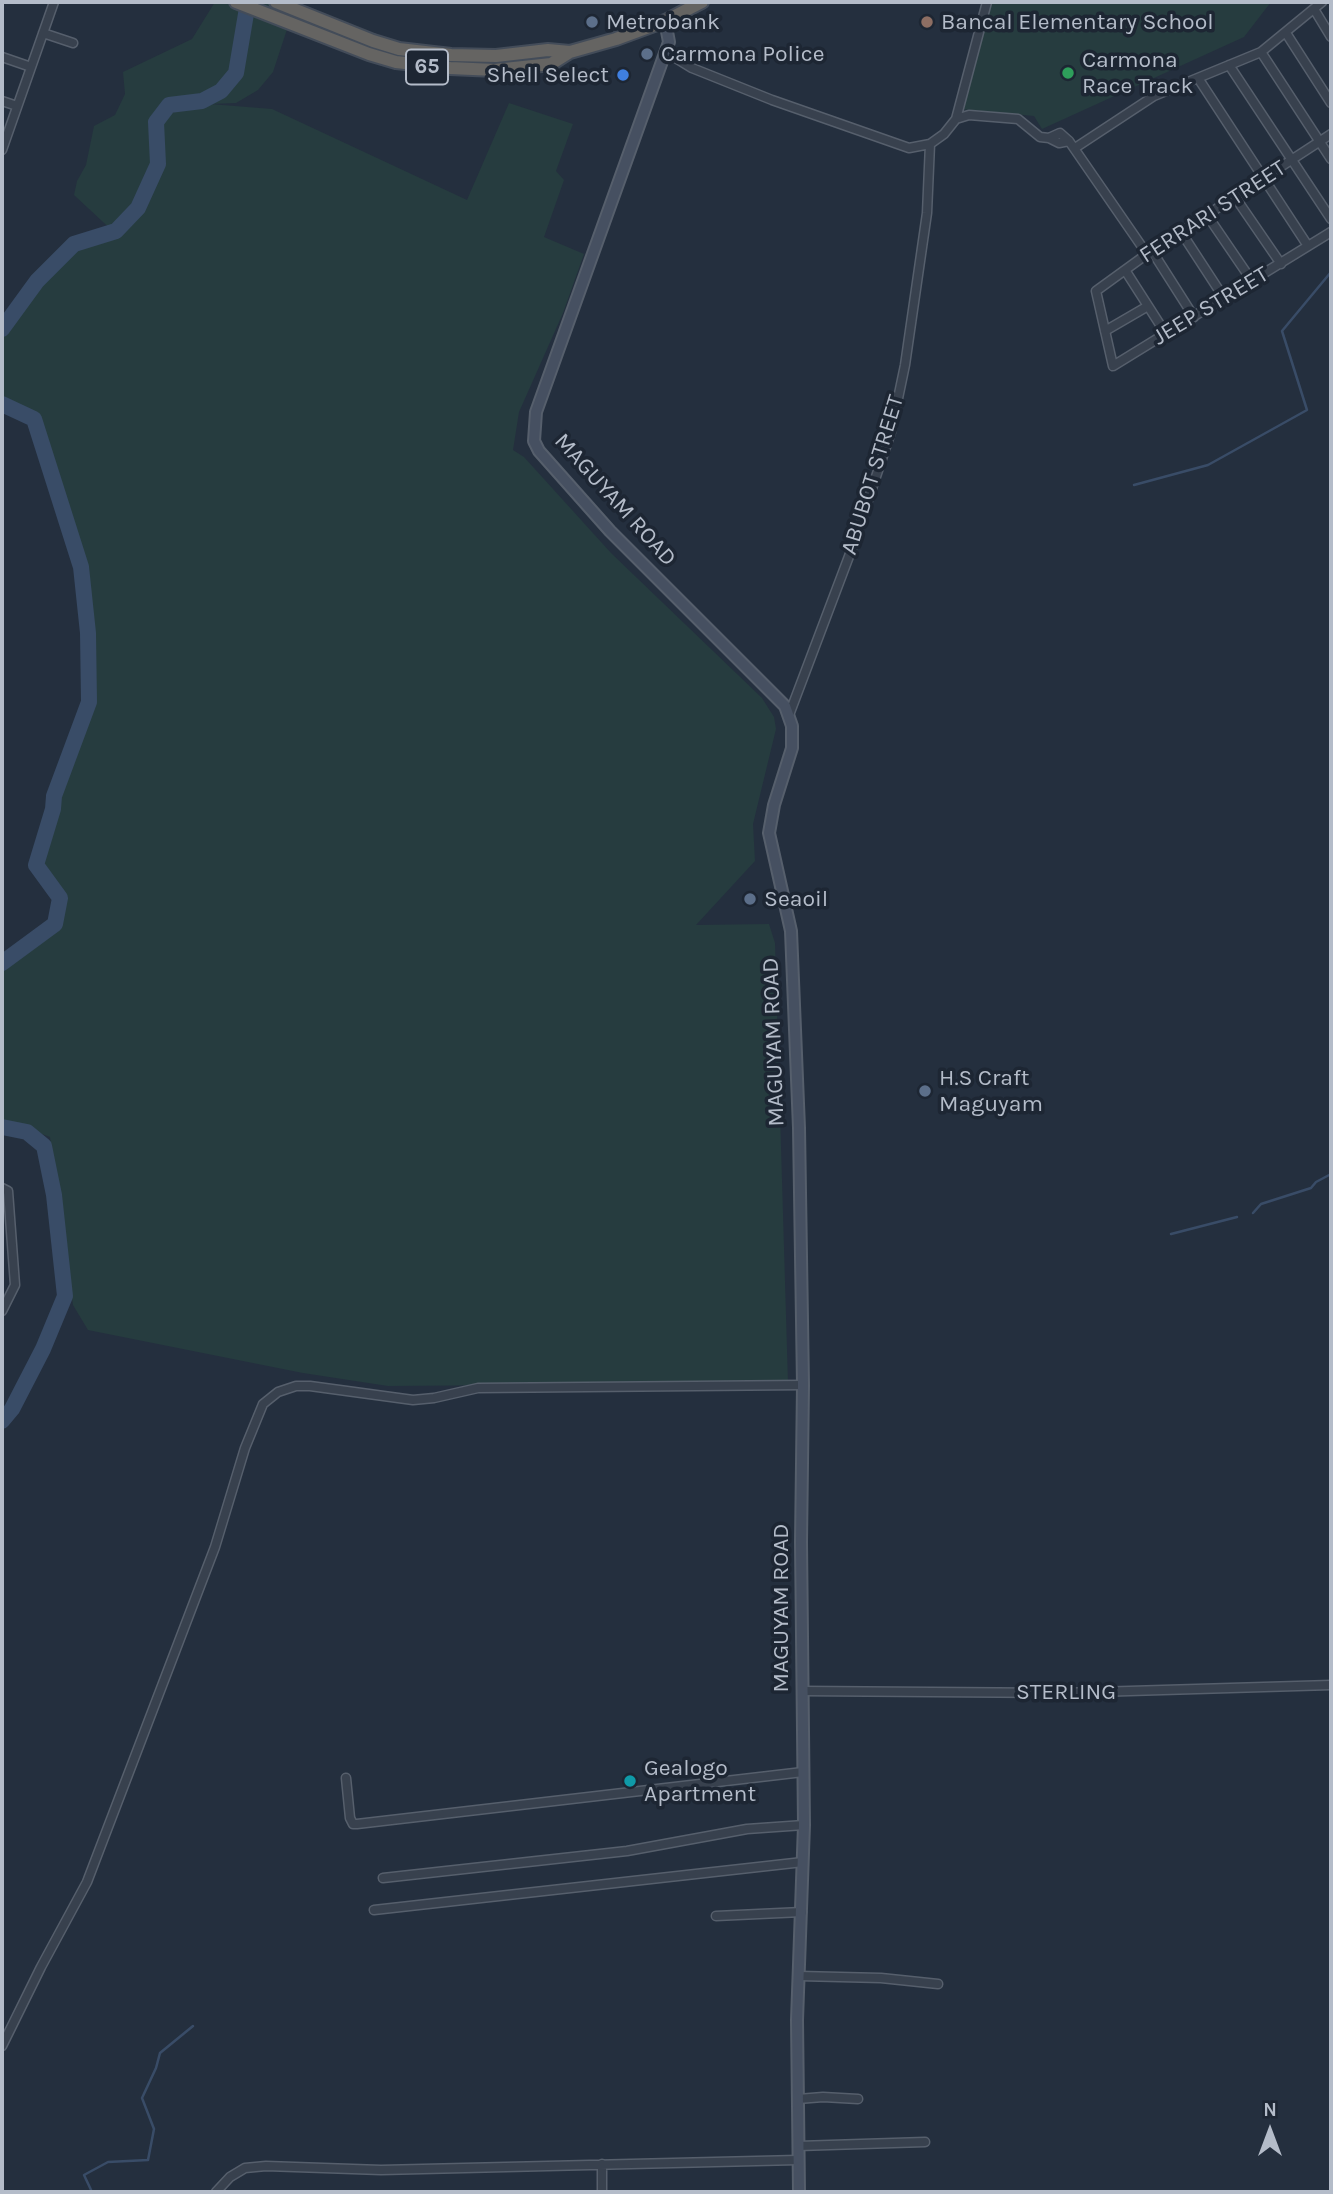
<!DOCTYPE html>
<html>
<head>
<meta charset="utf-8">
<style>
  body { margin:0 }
  #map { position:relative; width:1333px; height:2194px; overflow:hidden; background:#242f3e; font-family:Karla,sans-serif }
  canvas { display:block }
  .frame { position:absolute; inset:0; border:4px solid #b4bcc9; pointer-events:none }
  .north { position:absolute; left:1235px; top:2096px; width:70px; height:70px; -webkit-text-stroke:5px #1d2633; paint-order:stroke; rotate:0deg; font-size:19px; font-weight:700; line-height:28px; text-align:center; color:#b4bcc9 }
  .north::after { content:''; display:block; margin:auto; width:24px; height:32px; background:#b4bcc9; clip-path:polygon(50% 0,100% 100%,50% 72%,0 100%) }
</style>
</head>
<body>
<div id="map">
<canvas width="1333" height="2194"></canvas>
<div class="frame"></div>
<div class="north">N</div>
</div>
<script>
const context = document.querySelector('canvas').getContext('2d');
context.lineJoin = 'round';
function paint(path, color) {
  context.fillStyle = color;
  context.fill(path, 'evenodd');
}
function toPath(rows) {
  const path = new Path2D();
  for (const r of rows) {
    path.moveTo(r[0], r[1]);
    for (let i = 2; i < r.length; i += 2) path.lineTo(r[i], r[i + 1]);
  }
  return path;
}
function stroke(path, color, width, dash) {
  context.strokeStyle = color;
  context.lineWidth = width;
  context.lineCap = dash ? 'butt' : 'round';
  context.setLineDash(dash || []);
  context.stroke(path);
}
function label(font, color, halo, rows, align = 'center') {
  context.font = font + ' Karla,sans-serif';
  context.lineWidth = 7;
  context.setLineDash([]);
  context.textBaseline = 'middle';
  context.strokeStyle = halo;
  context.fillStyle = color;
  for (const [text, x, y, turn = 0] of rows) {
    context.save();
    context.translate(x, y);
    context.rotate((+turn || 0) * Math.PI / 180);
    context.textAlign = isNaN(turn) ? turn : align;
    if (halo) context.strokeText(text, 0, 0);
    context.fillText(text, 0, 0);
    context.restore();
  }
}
paint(toPath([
  [215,2,296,2,273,72,258,90,236,103,210,104,272,109,467,200,509,103,573,124,556,171,564,180,544,237,584,254,563,313,519,412,513,450,524,457,611,553,762,698,774,717,776,729,753,824,755,861,696,925,769,924,775,943,788,1383,388,1386,303,1373,88,1330,73,1305,50,1137,2,1119,2,972,59,930,64,895,40,863,79,734,93,701,90,624,85,568,37,416,2,400,2,335,40,282,77,248,117,235,74,195,77,181,86,165,94,126,115,115,125,94,123,72,192,39],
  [990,2,1271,2,1244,37,1042,129,1034,116,960,109]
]), '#263c3f');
stroke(toPath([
  [1134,485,1208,465,1307,410,1282,331,1331,272],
  [1253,1213,1261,1204,1311,1188,1316,1182,1331,1174],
  [1171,1234,1237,1217],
  [92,2192,84,2175,108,2162,148,2160,154,2129,142,2098,156,2068,160,2053,193,2026]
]), '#394c67', 2.5);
stroke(toPath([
  [2,329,37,281,74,244,116,231,138,208,158,164,156,122,169,105,202,101,221,91,236,73,248,2],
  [2,404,34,419,81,567,88,633,89,702,54,796,53,809,36,865,60,898,55,924,2,963],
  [2,1127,27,1132,44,1146,54,1195,65,1296,43,1349,12,1409,2,1421]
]), '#394c67', 16);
const minor = toPath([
  [1314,9,1331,37],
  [43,33,73,43],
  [1286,33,1331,103],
  [666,52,692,68,772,100,909,148,930,144,944,134,956,119,987,2],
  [1261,52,1331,159],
  [2,57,31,67],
  [1229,65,1331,219],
  [1198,78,1308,246],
  [2,101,17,106],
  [956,119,969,115,1018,119,1040,137,1049,138,1059,143,1069,141],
  [1331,134,1147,254,1096,291,1113,366,1331,232],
  [1049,138,1060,133,1069,141,1147,254],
  [1075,148,1154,96,1261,52,1322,2],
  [2,150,54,2],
  [1235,197,1281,264],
  [1207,215,1252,281],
  [1181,232,1224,298],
  [1152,251,1194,317],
  [1125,270,1166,334],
  [1105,331,1148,306],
  [789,715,851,551,891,432,905,365,927,213,930,144],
  [2,1188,8,1191,15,1285,2,1311],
  [802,1691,1062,1693,1331,1685],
  [346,1778,350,1818,353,1824,357,1824,803,1772],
  [383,1878,627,1851,747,1829,804,1825],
  [374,1910,803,1862],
  [716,1916,802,1912],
  [799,1976,881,1978,938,1984],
  [2,2046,41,1967,87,1882,215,1547,245,1448,263,1404,278,1392,296,1386,310,1386,413,1400,434,1398,478,1388,803,1385],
  [798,2099,823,2097,858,2099],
  [798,2146,925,2142],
  [602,2164,602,2192],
  [216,2192,230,2177,245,2168,266,2166,381,2170,798,2160]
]);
const secondary = toPath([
  [665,21,669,42,536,412,534,441,539,451,610,531,785,706,792,726,792,748,774,805,769,833,791,931,799,1128,803,1385,801,1542,804,1825,797,2020,799,2192]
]);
const trunk = toPath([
  [236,2,369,54,396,62,450,68,495,70,551,64,570,52,616,39,665,21,702,2],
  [276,2,373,41,399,49,451,55,496,56,548,50,570,52]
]);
stroke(minor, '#565f6c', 11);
stroke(secondary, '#565f6c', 14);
stroke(trunk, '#434c59', 16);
stroke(minor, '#38414e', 8);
stroke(secondary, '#465061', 10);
stroke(trunk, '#656462', 12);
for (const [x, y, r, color] of [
  [592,22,7,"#5c6f8a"],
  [927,22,7,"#8d6e63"],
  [647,54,7,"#5c6f8a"],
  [1068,73,7,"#2e9e5b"],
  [623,75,7,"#3f7fe0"],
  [750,899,7,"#5c6f8a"],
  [925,1091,7,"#5c6f8a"],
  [630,1781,7,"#0f9aa8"]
]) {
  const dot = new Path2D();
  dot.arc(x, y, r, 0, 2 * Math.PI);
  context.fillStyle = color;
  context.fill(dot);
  stroke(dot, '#1d2633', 2.5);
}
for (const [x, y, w] of [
  [427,67,42]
]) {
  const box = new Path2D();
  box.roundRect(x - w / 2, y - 17.5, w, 35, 5);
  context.fillStyle = '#1d2633';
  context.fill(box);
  stroke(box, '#b4bcc9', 2);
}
label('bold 21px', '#b4bcc9', null, [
  ["65",427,67]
]);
label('23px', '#b4bcc9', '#1d2633', [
  ["Metrobank",606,22],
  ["Bancal Elementary School",941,22],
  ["Carmona Police",661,54],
  ["Carmona",1082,60],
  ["Race Track",1082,86],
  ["Shell Select",609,75,"right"],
  ["Seaoil",764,899],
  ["H.S Craft",939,1078],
  ["Maguyam",939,1104],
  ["Gealogo",644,1768],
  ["Apartment",644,1794]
], 'left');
label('23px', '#b4bcc9', '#1d2633', [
  ["FERRARI STREET",1213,212,-33],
  ["JEEP STREET",1211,306,-31],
  ["ABUBOT STREET",873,475,-73],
  ["MAGUYAM ROAD",615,500,48],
  ["MAGUYAM ROAD",774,1042,-92],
  ["MAGUYAM ROAD",781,1608,-90],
  ["STERLING",1066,1692]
]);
</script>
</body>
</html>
